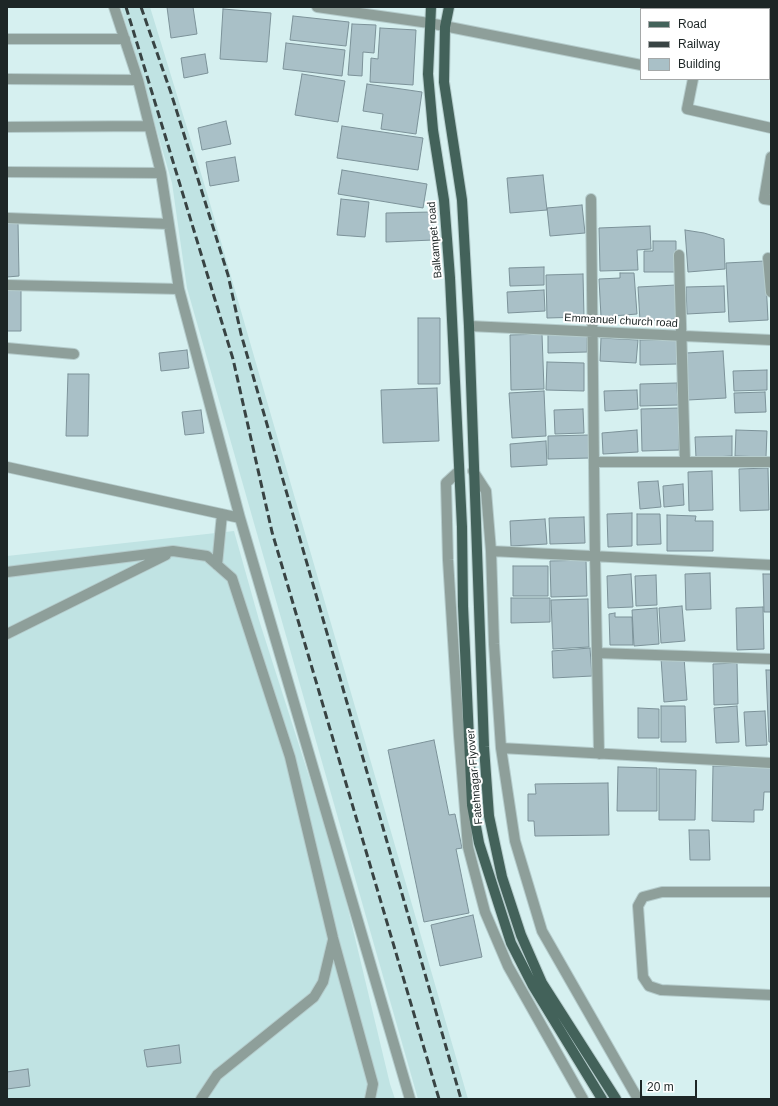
<!DOCTYPE html>
<html>
<head>
<meta charset="utf-8">
<style>
  body { margin:0 }
  #map { position:relative; width:778px; height:1106px; overflow:hidden; background:#d6f0f0; font-family:Helvetica,sans-serif }
  canvas { display:block }
  .frame { position:absolute; inset:0; border:8px solid #1d2626; pointer-events:none }
  .legend { position:absolute; left:640px; top:8px; width:130px; height:72px; box-sizing:border-box; background:#fff; border:1px solid #a5a8a8; margin:0; padding:5px 7px; list-style:none; font-size:12px; color:#1d2626 }
  .legend li { display:flex; align-items:center; gap:8px; height:20px }
  .legend b { width:20px; border:1px solid #a5a8a8 }
  .scale { position:absolute; left:640px; top:1080px; width:57px; height:18px; box-sizing:border-box; border:2px solid #1d2626; border-top:0; padding-left:5px; font-size:12px; line-height:14px; white-space:nowrap; color:#1d2626; -webkit-text-stroke:3px #fff; paint-order:stroke }
</style>
</head>
<body>
<div id="map">
<canvas width="778" height="1106"></canvas>
<div class="frame"></div>
<ul class="legend">
<li><b style="height:5px;background:#43625a"></b>Road</li>
<li><b style="height:5px;background:#384343"></b>Railway</li>
<li><b style="height:11px;background:#a9c0c7"></b>Building</li>
</ul>
<div class="scale">20 m</div>
</div>
<script>
const context = document.querySelector('canvas').getContext('2d');
context.lineJoin = 'round';
function paint(path, color) {
  context.fillStyle = color;
  context.fill(path, 'evenodd');
}
function toPath(rows) {
  const path = new Path2D();
  for (const r of rows) {
    path.moveTo(r[0], r[1]);
    for (let i = 2; i < r.length; i += 2) path.lineTo(r[i], r[i + 1]);
  }
  return path;
}
function stroke(path, color, width, dash) {
  context.strokeStyle = color;
  context.lineWidth = width;
  context.lineCap = dash ? 'butt' : 'round';
  context.setLineDash(dash || []);
  context.stroke(path);
}
function label(font, color, halo, rows, align = 'center') {
  context.font = font + ' Helvetica,sans-serif';
  context.lineWidth = 4;
  context.setLineDash([]);
  context.textBaseline = 'middle';
  context.strokeStyle = halo;
  context.fillStyle = color;
  for (const [text, x, y, turn = 0] of rows) {
    context.save();
    context.translate(x, y);
    context.rotate((+turn || 0) * Math.PI / 180);
    context.textAlign = isNaN(turn) ? turn : align;
    if (halo) context.strokeText(text, 0, 0);
    context.fillText(text, 0, 0);
    context.restore();
  }
}
paint(toPath([
  [121,7,150,7,207,193,468,1099,418,1099,187,288,172,183],
  [234,531,259,620,338,867,390,1084,395,1099,7,1099,7,556]
]), '#c0e3e3');
const building = toPath([
  [167,7,193,7,197,34,171,38,167,7],
  [223,9,271,13,267,62,220,59,223,9],
  [293,16,349,22,346,46,290,40,293,16],
  [352,24,376,25,374,53,363,52,362,76,348,75,352,24],
  [380,28,416,30,413,85,370,82,371,58,378,59,380,28],
  [286,43,345,50,342,76,283,69,286,43],
  [205,54,208,73,184,78,181,58,205,54],
  [302,74,345,81,338,122,295,115,302,74],
  [367,84,422,92,416,134,381,129,383,114,363,111,367,84],
  [226,121,231,144,202,150,198,128,226,121],
  [342,126,423,138,418,170,337,158,342,126],
  [235,157,239,181,210,186,206,162,235,157],
  [342,170,427,184,423,208,338,194,342,170],
  [543,175,547,210,510,213,507,178,543,175],
  [341,199,369,202,365,237,337,235,341,199],
  [582,205,585,233,550,236,547,208,582,205],
  [432,212,433,240,386,242,386,213,432,212],
  [18,222,19,276,7,277,7,223,18,222],
  [650,226,651,249,637,250,638,270,600,271,599,228,650,226],
  [685,230,704,233,724,239,725,269,688,272,685,230],
  [653,241,676,241,676,272,644,272,644,251,653,251,653,241],
  [765,261,768,320,729,322,726,263,765,261],
  [544,267,544,285,510,286,509,268,544,267],
  [620,273,634,273,637,314,601,317,599,279,620,278,620,273],
  [583,274,584,317,547,318,546,275,583,274],
  [676,285,678,319,640,321,638,287,676,285],
  [724,286,725,312,687,314,686,287,724,286],
  [7,290,21,290,21,331,7,331,7,290],
  [544,290,545,311,508,313,507,292,544,290],
  [418,318,440,318,440,384,418,384,418,318],
  [587,333,587,352,548,353,548,334,587,333],
  [542,334,544,389,511,390,510,335,542,334],
  [601,338,638,340,636,363,600,361,601,338],
  [640,340,677,340,677,364,640,365,640,340],
  [187,350,189,368,161,371,159,353,187,350],
  [723,351,726,398,688,400,686,353,723,351],
  [547,362,584,363,584,391,546,390,547,362],
  [767,370,767,390,734,391,733,371,767,370],
  [68,374,89,374,88,436,66,436,68,374],
  [677,383,678,405,640,406,640,384,677,383],
  [437,388,439,441,383,443,381,390,437,388],
  [637,390,638,409,605,411,604,391,637,390],
  [544,391,546,436,512,438,509,393,544,391],
  [765,392,766,412,735,413,734,393,765,392],
  [679,408,679,450,642,451,641,409,679,408],
  [583,409,584,433,555,434,554,410,583,409],
  [201,410,204,433,185,435,182,412,201,410],
  [637,430,638,452,603,454,602,433,637,430],
  [736,430,767,431,766,457,735,456,736,430],
  [589,435,590,458,548,459,548,436,589,435],
  [732,436,732,456,696,458,695,437,732,436],
  [546,441,547,465,511,467,510,444,546,441],
  [768,468,769,510,740,511,739,469,768,468],
  [712,471,713,510,689,511,688,472,712,471],
  [658,481,661,507,640,509,638,482,658,481],
  [683,484,684,505,664,507,663,486,683,484],
  [632,513,632,546,608,547,607,514,632,513],
  [637,514,660,514,661,544,637,545,637,514],
  [667,515,696,516,695,521,713,521,713,551,667,551,667,515],
  [584,517,585,543,550,544,549,518,584,517],
  [545,519,547,544,511,546,510,521,545,519],
  [586,560,587,596,551,597,550,561,586,560],
  [513,566,548,566,548,596,513,596,513,566],
  [710,573,711,609,686,610,685,574,710,573],
  [631,574,633,607,608,608,607,576,631,574],
  [763,574,771,574,771,612,764,612,763,574],
  [656,575,657,605,636,606,635,576,656,575],
  [511,598,550,598,550,622,511,623,511,598],
  [588,599,589,647,553,649,551,600,588,599],
  [682,606,685,641,661,643,659,608,682,606],
  [763,607,764,649,737,650,736,608,763,607],
  [657,608,659,644,634,646,632,610,657,608],
  [615,613,615,617,632,617,633,645,610,645,609,614,615,613],
  [590,648,592,676,553,678,552,651,590,648],
  [684,657,687,700,664,702,661,658,684,657],
  [737,663,738,704,714,705,713,664,737,663],
  [766,670,771,670,771,742,769,742,766,670],
  [661,706,685,706,686,742,661,742,661,706],
  [737,706,739,742,716,743,714,708,737,706],
  [638,708,659,709,659,738,638,738,638,708],
  [765,711,767,745,746,746,744,712,765,711],
  [434,740,449,815,455,814,462,848,456,849,469,913,424,922,388,750,434,740],
  [713,766,771,767,771,792,764,792,763,810,754,810,754,822,712,821,713,766],
  [618,767,657,768,657,811,617,811,618,767],
  [659,769,696,770,695,820,659,820,659,769],
  [608,783,609,835,535,836,534,821,528,821,528,794,536,794,535,784,608,783],
  [689,830,709,830,710,860,690,860,689,830],
  [473,915,482,957,440,966,431,925,473,915],
  [179,1045,181,1063,147,1067,144,1050,179,1045],
  [28,1069,30,1086,7,1089,7,1072,28,1069]
]);
paint(building, '#a9c0c7');
stroke(building, '#7c9299', 1);
const minor = toPath([
  [114,7,138,80,161,173,179,289,240,518],
  [317,7,429,23,641,65],
  [7,39,125,39],
  [7,79,138,80],
  [693,79,687,109,771,128],
  [7,127,149,126],
  [771,157,764,199,771,200],
  [7,172,161,173],
  [591,199,595,555,599,754],
  [7,218,169,224],
  [679,255,685,462],
  [768,258,771,292],
  [7,285,179,289],
  [469,326,771,340],
  [7,348,74,354],
  [595,462,771,462],
  [7,467,240,518,410,1099],
  [459,471,446,483,448,560,459,736,468,847,485,912,508,966,583,1099],
  [473,471,486,491,491,551,494,644,501,748,515,841,542,931,638,1099],
  [491,551,771,565],
  [217,565,222,514],
  [7,572,173,551,207,556,232,578,290,757,333,938,373,1084,370,1099],
  [7,634,166,555],
  [597,653,771,659],
  [501,748,771,763],
  [771,892,662,892,643,897,638,906,643,977,649,986,661,990,771,995],
  [201,1099,217,1075,314,997,323,982,333,940]
]);
const major = toPath([
  [431,7,428,74,433,130,444,200,450,278,462,527,463,606,472,805,479,843,511,943,533,986,602,1099],
  [449,7,445,27,444,82,462,200,469,326,484,747,489,816,502,877,521,935,542,983,616,1099]
]);
stroke(minor, '#b5cccc', 12);
stroke(major, '#b5cccc', 12);
stroke(minor, '#8e9f9a', 10);
stroke(major, '#43625a', 10);
stroke(toPath([
  [126,7,233,359,272,532,439,1099],
  [141,7,171,93,228,275,241,334,461,1099]
]), '#384343', 3, [8, 4]);
label('11px', '#1d2626', '#fff', [
  ["Balkampet road",435,240,-95],
  ["Emmanuel church road",621,321,3],
  ["Fatehnagar Flyover",475,777,-95]
]);
</script>
</body>
</html>
